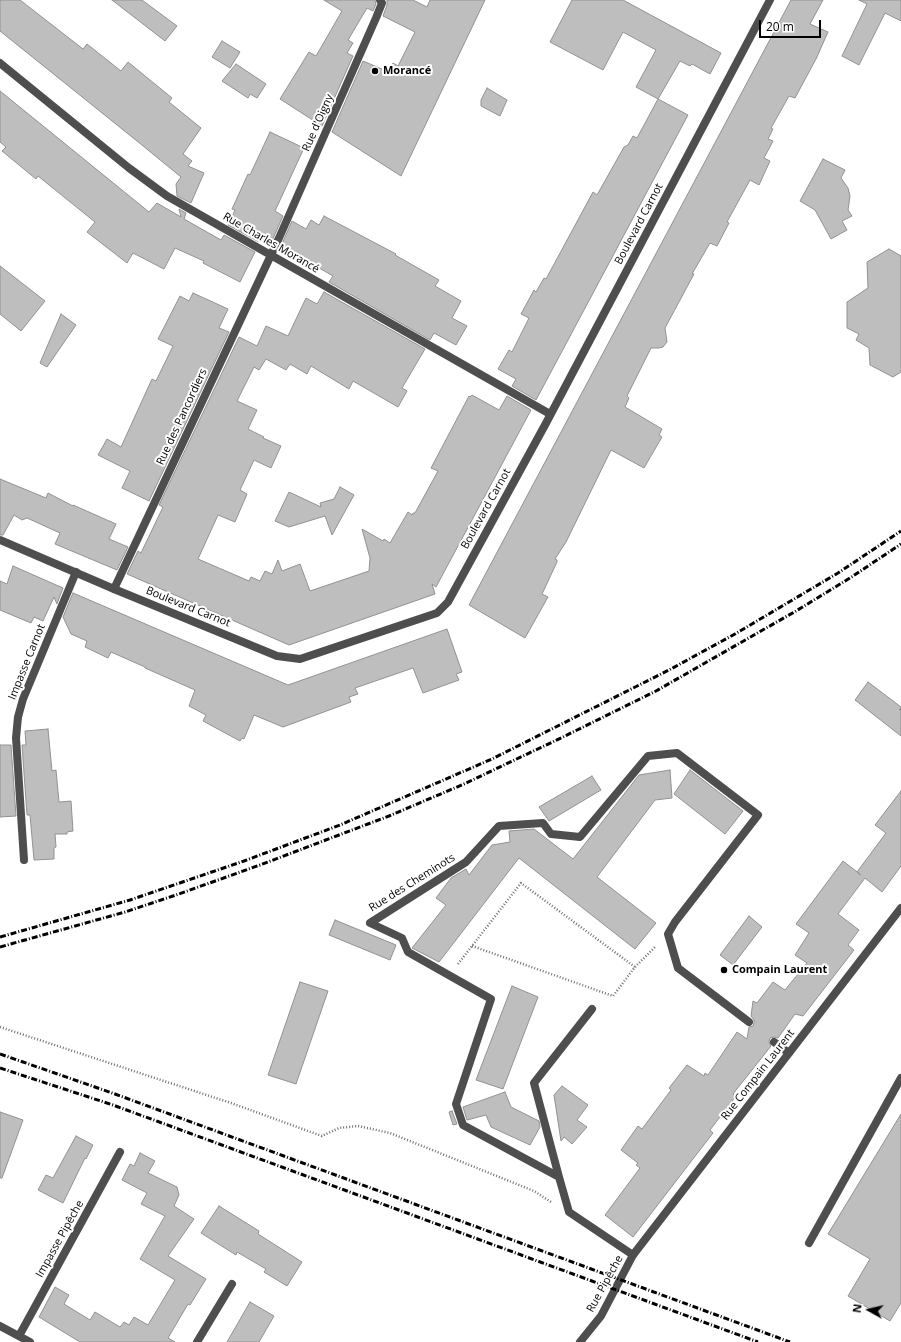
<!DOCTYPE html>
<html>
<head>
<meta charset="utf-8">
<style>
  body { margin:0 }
  #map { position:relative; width:901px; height:1342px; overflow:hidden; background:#fff; font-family:"Open Sans",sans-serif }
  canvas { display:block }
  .north { position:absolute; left:849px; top:1290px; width:40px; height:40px; -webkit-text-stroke:3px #fff; paint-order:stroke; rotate:278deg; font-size:11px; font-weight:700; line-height:16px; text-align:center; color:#000 }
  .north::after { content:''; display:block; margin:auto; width:14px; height:18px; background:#000; clip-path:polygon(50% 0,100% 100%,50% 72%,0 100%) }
  .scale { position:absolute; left:759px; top:20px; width:62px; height:18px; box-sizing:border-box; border:2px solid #000; border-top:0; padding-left:5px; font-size:12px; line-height:14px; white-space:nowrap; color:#000; -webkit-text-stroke:3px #fff; paint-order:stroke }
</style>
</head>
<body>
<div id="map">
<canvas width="901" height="1342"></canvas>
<div class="north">N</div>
<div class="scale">20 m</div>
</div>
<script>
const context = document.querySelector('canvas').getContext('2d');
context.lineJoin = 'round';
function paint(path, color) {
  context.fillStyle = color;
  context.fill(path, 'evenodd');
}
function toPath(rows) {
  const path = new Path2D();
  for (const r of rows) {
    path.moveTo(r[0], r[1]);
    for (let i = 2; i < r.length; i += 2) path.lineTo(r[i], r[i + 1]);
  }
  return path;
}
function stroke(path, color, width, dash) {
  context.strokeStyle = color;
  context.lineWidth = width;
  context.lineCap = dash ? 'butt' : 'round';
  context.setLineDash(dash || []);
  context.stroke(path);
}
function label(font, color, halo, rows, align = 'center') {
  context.font = font + ' "Open Sans",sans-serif';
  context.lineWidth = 4;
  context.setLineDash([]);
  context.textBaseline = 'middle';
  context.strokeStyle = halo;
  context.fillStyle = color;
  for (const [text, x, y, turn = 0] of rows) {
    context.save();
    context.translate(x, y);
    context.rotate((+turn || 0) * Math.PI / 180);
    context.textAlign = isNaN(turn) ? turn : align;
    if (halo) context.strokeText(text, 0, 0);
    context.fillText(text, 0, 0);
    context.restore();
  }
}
const building = toPath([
  [0,0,20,0,83,49,87,44,121,71,128,62,172,98,169,102,201,128,183,154,192,161,188,166,204,173,191,203,177,196,176,184,181,177,137,141,0,31,0,0],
  [112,0,142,0,177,26,165,41,112,0],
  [324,0,375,0,376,4,373,11,367,8,348,40,353,43,347,53,353,56,322,126,280,99,309,52,316,56,342,11,324,0],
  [387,0,413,0,427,7,430,0,485,0,401,176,332,132,363,61,389,72,393,63,398,66,415,32,383,16,387,5,387,0],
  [572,0,623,0,721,53,710,74,692,64,690,66,680,61,658,99,688,115,536,400,512,386,516,379,498,369,509,350,512,352,529,318,521,314,534,290,536,292,544,278,546,279,593,192,597,195,624,147,628,145,633,136,637,138,658,99,636,87,656,50,623,32,603,70,550,42,572,0],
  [791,0,823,0,810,24,828,32,816,59,795,98,789,96,771,128,773,129,768,139,773,141,764,158,770,161,759,185,750,180,727,222,729,223,717,246,710,243,692,274,694,274,665,328,667,342,663,347,659,348,651,348,627,396,629,398,625,407,662,429,659,435,662,437,644,468,611,450,566,542,555,559,557,560,557,562,542,594,548,597,525,638,469,605,791,0],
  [859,0,901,0,901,21,885,13,859,65,842,56,867,4,859,0],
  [222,41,240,52,230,68,212,57,222,41],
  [236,64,266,84,257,98,250,94,248,98,222,81,236,64],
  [487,88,507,100,500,116,481,106,481,100,487,88],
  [0,91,149,212,157,203,181,217,179,209,186,213,184,219,221,240,224,235,255,252,240,282,203,263,204,261,175,248,164,269,133,253,127,263,87,232,95,222,38,176,36,179,2,151,6,147,0,142,0,91],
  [270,132,304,148,275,211,283,216,272,241,262,236,259,242,228,225,235,210,232,209,248,174,250,175,270,132],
  [823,159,845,170,841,178,848,188,850,196,848,210,852,216,842,221,847,230,831,239,815,210,800,201,823,159],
  [324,216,396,254,395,255,439,280,435,286,461,301,452,318,467,326,456,345,434,333,430,340,329,282,333,276,281,246,292,221,306,229,311,220,319,225,324,216],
  [889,249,901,256,901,372,893,377,870,365,869,348,856,340,859,334,847,328,847,302,868,288,867,262,889,249],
  [0,266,45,301,21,331,0,314,0,266],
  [324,292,425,349,402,388,407,391,398,407,353,381,349,389,311,366,307,374,290,364,286,370,266,359,259,370,254,367,237,401,257,410,248,429,264,437,263,438,281,446,271,468,254,460,240,490,247,494,235,522,218,515,198,559,249,581,251,577,260,581,265,571,272,574,278,560,282,571,300,564,310,591,369,571,370,558,362,529,383,541,384,539,390,543,408,512,412,515,413,513,415,513,438,471,431,468,469,396,470,397,472,395,499,410,507,396,531,410,436,587,432,584,435,594,289,645,127,574,138,551,141,553,163,507,159,505,239,337,257,346,266,326,288,336,306,298,317,304,324,292],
  [193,293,228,309,219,328,229,332,149,501,122,488,130,471,98,455,107,439,121,447,152,379,156,381,173,346,158,339,180,296,189,301,193,293],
  [61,314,76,325,47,367,40,363,61,314],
  [0,479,46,498,48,493,73,506,73,505,116,524,109,539,128,547,117,570,55,544,60,533,27,518,22,520,14,515,3,535,0,535,0,479],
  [340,487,354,495,332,535,325,516,289,527,275,521,289,492,321,507,320,503,334,499,340,487],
  [13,566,63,588,57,604,54,597,43,621,34,617,31,623,0,610,0,581,7,584,13,566],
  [73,593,288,685,447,629,462,672,456,674,459,680,423,693,413,668,355,688,358,694,349,697,351,702,283,727,254,715,244,739,242,738,240,741,203,721,206,715,189,706,195,690,145,668,145,667,111,652,108,658,85,647,87,641,71,634,63,617,73,593],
  [868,682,901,707,901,736,855,700,868,682],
  [48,729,52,771,56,770,59,802,71,801,73,831,67,832,67,834,55,834,56,847,54,848,54,859,34,860,30,815,27,815,22,745,26,745,25,731,48,729],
  [0,745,11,745,16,816,0,817,0,745],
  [670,770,672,798,655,800,597,877,656,923,635,949,519,858,439,962,412,948,446,905,436,898,451,878,466,869,469,875,492,845,510,842,509,831,534,829,573,859,639,775,670,770],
  [690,770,743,811,725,834,674,794,690,770],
  [592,776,601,790,549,821,539,807,592,776],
  [901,791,901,866,882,892,865,878,838,914,859,930,848,945,854,950,803,1016,795,1014,778,1038,774,1037,770,1038,769,1042,771,1046,733,1094,736,1096,710,1130,713,1133,633,1237,605,1215,640,1168,636,1165,638,1163,621,1150,638,1126,642,1129,671,1090,669,1088,687,1065,704,1076,705,1073,708,1075,737,1032,747,1039,749,1027,753,1026,754,1023,754,1020,751,1016,753,1001,757,1003,773,982,785,990,807,963,795,955,809,933,796,924,843,861,861,875,857,872,886,833,875,825,901,791],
  [749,916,762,927,733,965,720,955,749,916],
  [335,920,396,945,390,960,329,935,335,920],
  [300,982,328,991,296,1084,268,1075,300,982],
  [512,986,538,997,503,1089,476,1080,512,986],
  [562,1086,588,1105,577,1120,587,1127,572,1144,564,1137,561,1141,554,1095,562,1086],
  [505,1092,511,1107,539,1121,540,1127,530,1145,491,1127,486,1115,467,1120,463,1107,505,1092],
  [452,1111,457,1124,453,1125,449,1112,452,1111],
  [0,1112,23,1120,2,1178,0,1178,0,1112],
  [901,1114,901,1303,890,1321,848,1296,870,1259,828,1234,901,1114],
  [76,1136,93,1145,86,1159,85,1158,63,1203,38,1190,46,1175,53,1178,76,1136],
  [140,1153,155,1161,148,1173,177,1187,179,1195,174,1206,194,1219,168,1256,206,1279,190,1305,188,1304,168,1338,175,1342,80,1342,39,1317,55,1287,69,1295,64,1304,90,1320,95,1312,120,1327,124,1322,129,1325,134,1317,148,1325,175,1280,140,1259,165,1216,141,1204,147,1193,122,1180,130,1164,134,1166,140,1153],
  [219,1206,259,1231,258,1234,302,1262,287,1286,264,1272,266,1269,237,1252,236,1255,201,1233,219,1206],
  [250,1302,274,1316,259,1342,227,1342,250,1302]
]);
paint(building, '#bebebe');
stroke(building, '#929292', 1);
stroke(toPath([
  [900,709,901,710],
  [472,946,613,996,635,967,656,946],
  [458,964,521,883,635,967],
  [0,1027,231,1103,322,1136,339,1128,358,1126,390,1133,534,1191,551,1202]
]), '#707070', 2.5, [1, 2]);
stroke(toPath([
  [774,1042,789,1053],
  [559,1177,534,1083,592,1009],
  [809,1243,901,1078],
  [633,1255,569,1212,559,1177,463,1125,456,1104,491,999,408,952,402,938,370,923,466,862,499,826,543,823,551,834,580,837,648,756,677,753,758,815,675,922,668,934,678,968,749,1022]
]), '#4e4e4e', 8);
stroke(toPath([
  [0,63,129,168,167,196,550,414],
  [114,589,279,238,376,18,382,3,380,0],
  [24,860,16,738,18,717,23,699,76,572],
  [0,1326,30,1342],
  [19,1336,120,1152],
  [197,1342,232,1284],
  [580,1342,601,1316,633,1255,901,908]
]), '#4e4e4e', 8);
stroke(toPath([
  [0,540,114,589,277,656,300,659,437,613,448,602,545,425,770,0]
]), '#4e4e4e', 8);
stroke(toPath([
  [0,937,130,900,244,861,340,825,492,759,669,670,735,634,838,573,901,531],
  [0,947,125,912,176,895,260,865,389,816,464,784,563,737,656,691,796,611,850,578,901,544],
  [0,1054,115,1094,790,1342],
  [0,1068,113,1105,758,1342]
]), '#000', 3, [6, 2, 1, 2]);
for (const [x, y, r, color] of [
  [375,71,4,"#000"],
  [724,970,4,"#000"]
]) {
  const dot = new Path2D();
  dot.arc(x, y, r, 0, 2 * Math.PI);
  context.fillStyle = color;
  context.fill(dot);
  stroke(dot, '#fff', 1.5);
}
label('bold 11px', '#000', '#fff', [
  ["Morancé",383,71],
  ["Compain Laurent",732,970]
], 'left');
label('11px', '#000', '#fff', [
  ["Rue d'Oigny",318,123,-66],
  ["Boulevard Carnot",639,224,-62],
  ["Rue Charles Morancé",271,243,30],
  ["Rue des Pancordiers",182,417,-65],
  ["Boulevard Carnot",486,509,-61],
  ["Boulevard Carnot",188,607,22],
  ["Impasse Carnot",27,662,-68],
  ["Rue des Cheminots",412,883,-32],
  ["Rue Compain Laurent",758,1075,-52],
  ["Impasse Pipêche",60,1239,-61],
  ["Rue Pipêche",605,1284,-61]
]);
</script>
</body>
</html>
